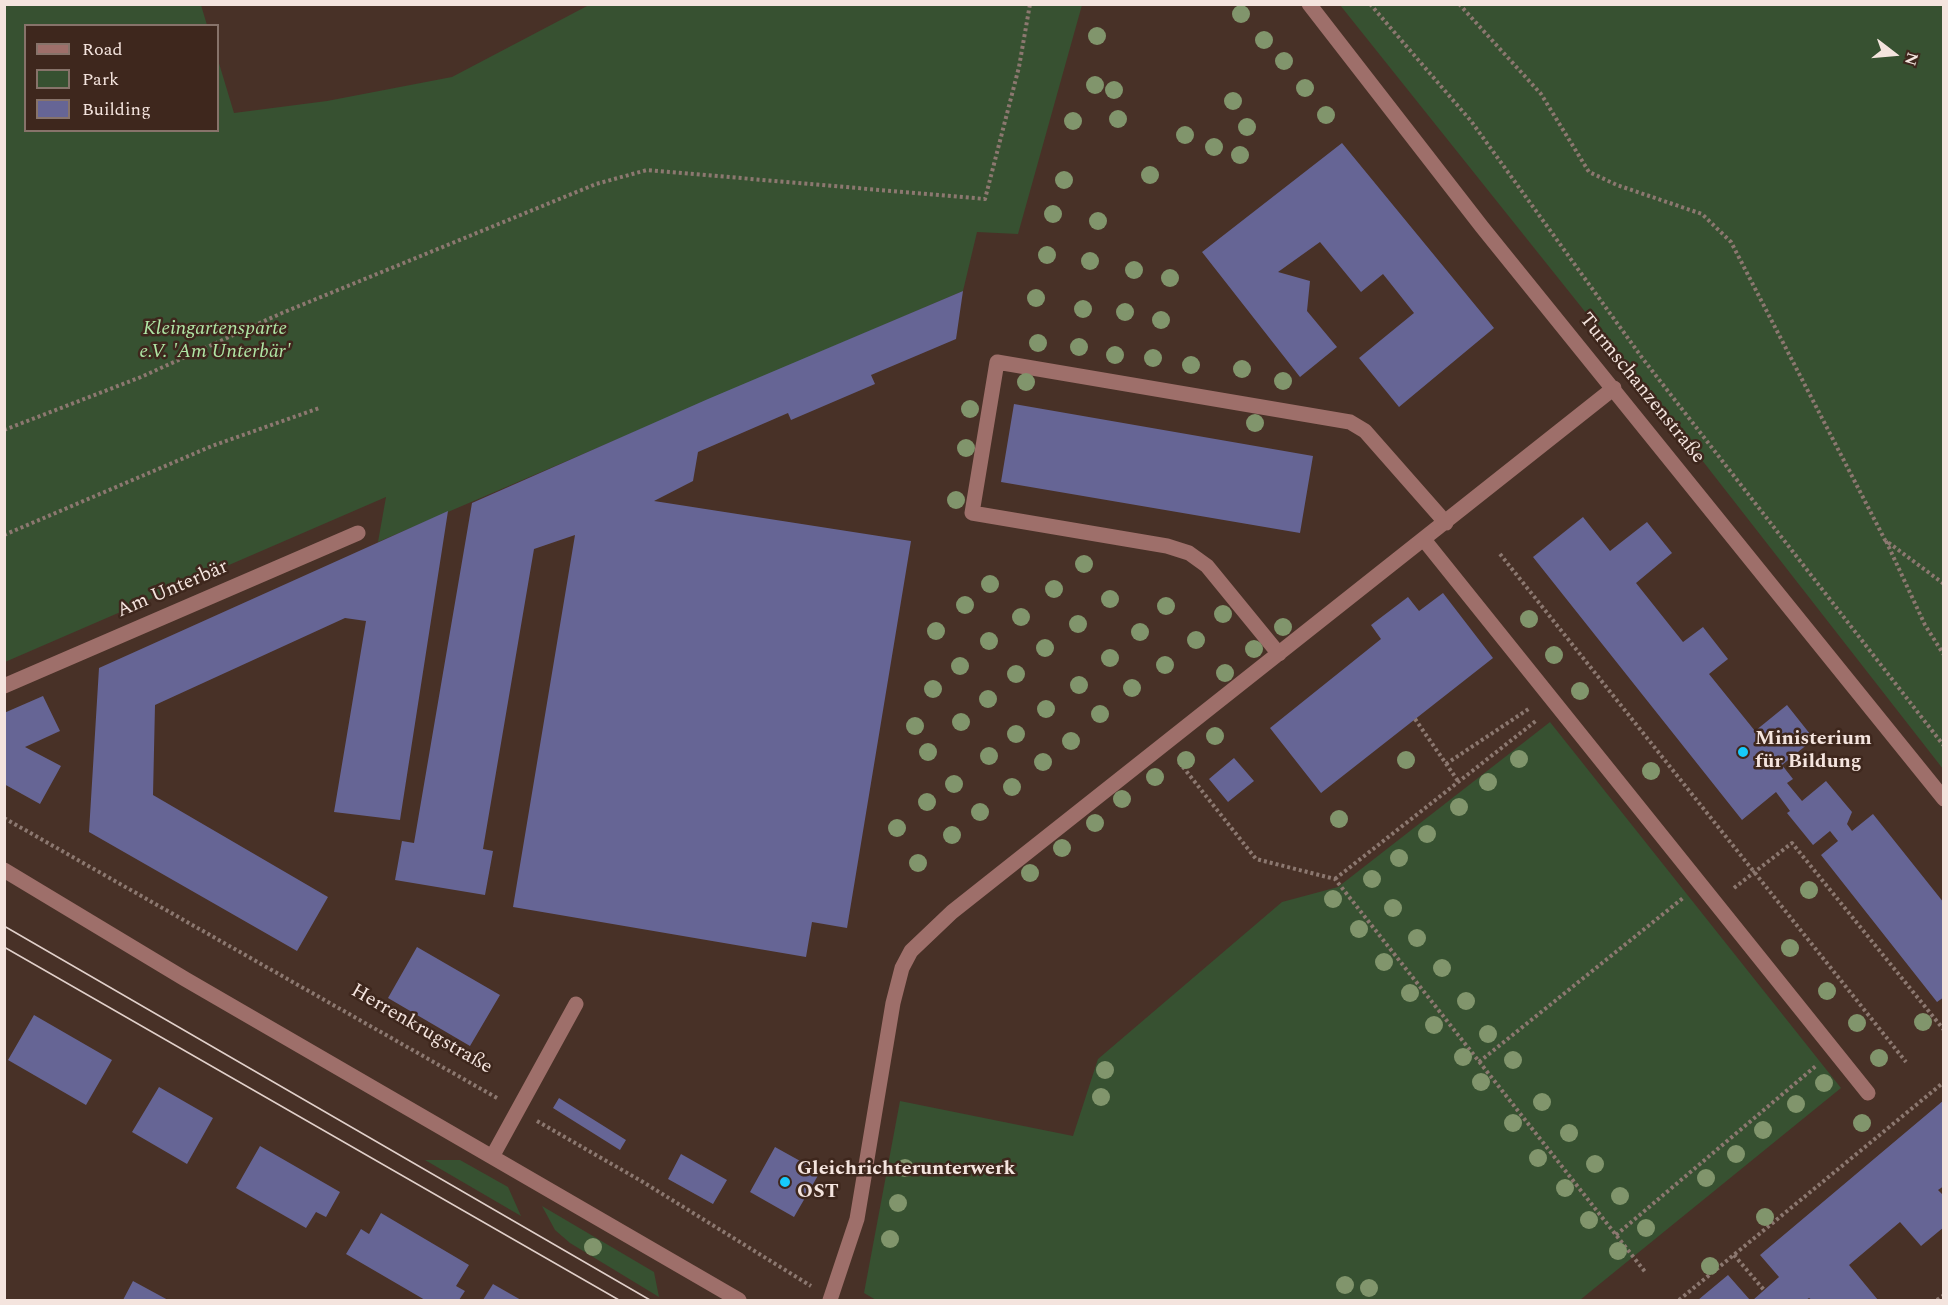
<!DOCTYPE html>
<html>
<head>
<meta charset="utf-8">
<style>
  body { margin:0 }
  #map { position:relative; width:1948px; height:1305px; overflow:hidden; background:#483127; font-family:Spectral,serif }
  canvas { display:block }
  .frame { position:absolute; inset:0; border:6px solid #f4e4de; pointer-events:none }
  .legend { position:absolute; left:24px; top:24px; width:195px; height:108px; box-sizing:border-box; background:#3e271d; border:2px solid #87736a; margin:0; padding:8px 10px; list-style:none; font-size:18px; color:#f4e4de }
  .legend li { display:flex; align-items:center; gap:12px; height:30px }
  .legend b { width:30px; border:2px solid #87736a }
  .north { position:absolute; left:1864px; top:24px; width:60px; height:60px; -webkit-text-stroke:4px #3e271d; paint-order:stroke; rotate:106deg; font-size:16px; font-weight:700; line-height:24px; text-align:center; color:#f4e4de }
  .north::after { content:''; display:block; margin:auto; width:21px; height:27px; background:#f4e4de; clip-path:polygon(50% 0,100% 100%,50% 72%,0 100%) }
</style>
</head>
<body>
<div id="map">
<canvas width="1948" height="1305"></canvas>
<div class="frame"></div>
<ul class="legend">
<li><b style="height:8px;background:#9e6f6a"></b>Road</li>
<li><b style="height:16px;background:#375131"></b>Park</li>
<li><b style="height:16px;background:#666595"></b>Building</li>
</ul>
<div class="north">N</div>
</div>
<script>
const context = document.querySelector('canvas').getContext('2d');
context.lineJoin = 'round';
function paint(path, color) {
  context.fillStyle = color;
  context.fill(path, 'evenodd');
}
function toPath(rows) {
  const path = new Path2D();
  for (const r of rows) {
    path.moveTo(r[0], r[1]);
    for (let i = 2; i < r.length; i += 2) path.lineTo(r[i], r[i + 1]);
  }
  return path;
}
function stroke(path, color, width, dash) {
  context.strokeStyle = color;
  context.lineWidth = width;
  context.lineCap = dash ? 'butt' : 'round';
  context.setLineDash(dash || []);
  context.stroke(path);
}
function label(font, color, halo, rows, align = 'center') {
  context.font = font + ' Spectral,serif';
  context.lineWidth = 5;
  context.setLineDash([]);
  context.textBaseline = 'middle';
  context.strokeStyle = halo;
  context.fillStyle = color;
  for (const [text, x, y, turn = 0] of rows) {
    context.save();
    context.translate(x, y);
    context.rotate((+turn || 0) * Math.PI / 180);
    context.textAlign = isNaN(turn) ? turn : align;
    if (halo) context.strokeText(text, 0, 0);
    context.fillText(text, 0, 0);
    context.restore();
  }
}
paint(toPath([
  [5,5,201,5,207,25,26,26,26,130,218,130,218,60,234,113,327,101,452,77,589,5,1082,5,1018,234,977,232,963,291,378,542,386,497,5,662],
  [1340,5,1943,5,1943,769,1634,373],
  [1550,722,1841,1088,1580,1300,876,1300,864,1293,900,1101,1073,1136,1098,1059,1282,902,1338,887],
  [425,1160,460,1160,508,1187,521,1216],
  [542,1206,654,1272,659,1297,570,1243,555,1230]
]), '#375131');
paint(toPath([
  [1342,143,1494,328,1399,407,1359,358,1414,313,1383,274,1361,292,1320,242,1278,272,1310,281,1307,311,1337,347,1300,377,1202,252],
  [963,291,956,339,871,375,875,384,791,420,788,413,698,452,693,481,654,501,911,541,847,928,812,922,806,957,513,907,575,535,534,549,483,849,493,851,485,895,395,880,402,841,414,843,472,503,708,399],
  [1014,404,1313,456,1300,533,1001,482],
  [448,511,400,820,334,812,366,621,345,618,155,705,153,795,328,897,297,951,89,832,99,668],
  [1583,517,1610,551,1647,522,1672,553,1636,583,1683,642,1703,627,1728,659,1709,674,1755,731,1787,705,1814,739,1782,765,1793,779,1787,783,1802,801,1826,781,1852,812,1847,824,1852,831,1873,814,1944,903,1944,997,1937,1002,1821,855,1838,841,1830,831,1813,845,1787,813,1790,811,1776,792,1742,820,1533,557],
  [1443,593,1493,658,1321,793,1270,728,1381,639,1371,625,1408,597,1419,611],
  [43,696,60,731,25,747,61,766,40,804,4,784,4,713],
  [1234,758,1254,781,1228,802,1209,779],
  [417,947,500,995,470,1046,388,998],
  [34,1015,112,1060,86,1105,8,1060],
  [159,1087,213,1118,187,1164,132,1132],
  [559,1098,626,1140,620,1150,553,1108],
  [1944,1100,1944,1186,1938,1190,1944,1196,1944,1227,1921,1246,1900,1222,1849,1265,1878,1300,1812,1300,1809,1298,1806,1300,1753,1300,1779,1277,1760,1255],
  [260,1146,340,1192,326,1217,316,1212,306,1228,236,1188],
  [775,1147,820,1172,794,1217,750,1192],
  [681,1154,727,1180,713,1204,668,1179],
  [381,1213,469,1265,456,1286,465,1291,459,1300,425,1300,346,1254,361,1229,369,1234],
  [1728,1275,1750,1300,1698,1300],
  [133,1281,168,1300,123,1300],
  [493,1284,521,1300,483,1300]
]), '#666595');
stroke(toPath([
  [1370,4,1471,121,1643,359,1944,746],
  [1459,4,1541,94,1589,172,1617,185,1702,214,1731,242,1885,540,1944,584],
  [4,430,141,377,282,313,596,184,647,170,985,199,1019,67,1030,4],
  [4,535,212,446,319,408],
  [1886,541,1925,625,1944,655],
  [1500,554,1906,1062],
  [1415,719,1458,781],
  [1179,762,1256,859,1335,879,1646,1273],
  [1446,764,1530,708],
  [4,818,497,1098],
  [1335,879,1537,720],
  [1734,888,1792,843,1944,1030],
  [1479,1062,1683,898],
  [537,1121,643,1182,811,1286],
  [1616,1235,1817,1065],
  [1734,1255,1764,1290],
  [1679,1300,1944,1082],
  [1937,1300,1944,1295]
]), '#8c7870', 4, [3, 3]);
stroke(toPath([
  [1309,4,1482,227,1944,799],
  [1425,541,1868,1093],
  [1279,654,1207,566,1189,553,1167,546,972,513,997,362,1350,422,1365,431,1446,523],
  [4,686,358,533],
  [4,870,185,979,739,1300],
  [492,1157,576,1004],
  [830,1300,857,1219,893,1003,902,968,911,951,952,912,1614,388]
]), '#9e6f6a', 15);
stroke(toPath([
  [4,926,650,1300],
  [4,947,619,1300]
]), '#e1d0ca', 1.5);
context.fillStyle = '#81956c';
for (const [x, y] of [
  [1241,14],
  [1097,36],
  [1264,40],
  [1284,61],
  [1095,85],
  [1305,88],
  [1114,90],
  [1233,101],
  [1326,115],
  [1118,119],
  [1073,121],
  [1247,127],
  [1185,135],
  [1214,147],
  [1240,155],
  [1150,175],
  [1064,180],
  [1053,214],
  [1098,221],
  [1047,255],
  [1090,261],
  [1134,270],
  [1170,278],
  [1036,298],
  [1083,309],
  [1125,312],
  [1161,320],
  [1038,343],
  [1079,347],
  [1115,355],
  [1153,358],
  [1191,365],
  [1242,369],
  [1283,381],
  [1026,382],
  [970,409],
  [1255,423],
  [966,448],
  [956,500],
  [1084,564],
  [990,584],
  [1054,589],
  [1110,599],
  [965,605],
  [1166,606],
  [1223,614],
  [1021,617],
  [1529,619],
  [1078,624],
  [1283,627],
  [936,631],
  [1140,632],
  [1196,640],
  [989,641],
  [1045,648],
  [1254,649],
  [1554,655],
  [1110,658],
  [1165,665],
  [960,666],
  [1225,673],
  [1016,674],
  [1079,685],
  [1132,688],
  [933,689],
  [1580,691],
  [988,699],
  [1046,709],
  [1100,714],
  [961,722],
  [915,726],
  [1016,734],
  [1215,736],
  [1071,741],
  [928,752],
  [989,756],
  [1519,759],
  [1186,760],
  [1406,760],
  [1043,762],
  [1651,771],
  [1155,777],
  [1488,782],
  [954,784],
  [1012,787],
  [1122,799],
  [927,802],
  [1459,807],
  [980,812],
  [1339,819],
  [1095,823],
  [897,828],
  [1427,834],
  [952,835],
  [1062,848],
  [1399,858],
  [918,863],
  [1030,873],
  [1372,879],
  [1809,890],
  [1333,899],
  [1393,908],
  [1359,929],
  [1417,938],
  [1790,948],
  [1384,962],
  [1442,968],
  [1827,991],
  [1410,993],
  [1466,1001],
  [1923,1022],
  [1857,1023],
  [1434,1025],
  [1488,1034],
  [1463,1057],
  [1879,1058],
  [1513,1060],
  [1105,1070],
  [1481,1082],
  [1824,1083],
  [1101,1097],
  [1542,1102],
  [1796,1104],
  [1513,1123],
  [1862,1123],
  [1763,1130],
  [1569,1133],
  [1736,1154],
  [1538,1158],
  [1595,1164],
  [905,1168],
  [1706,1178],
  [1565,1188],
  [1620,1196],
  [898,1203],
  [1765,1217],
  [1589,1220],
  [1646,1228],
  [890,1239],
  [593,1247],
  [1618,1251],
  [1710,1266],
  [1345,1285],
  [1369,1288]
]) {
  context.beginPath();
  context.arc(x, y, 9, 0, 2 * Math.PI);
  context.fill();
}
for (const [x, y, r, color] of [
  [1743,752,6,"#16cafb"],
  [785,1182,6,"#16cafb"]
]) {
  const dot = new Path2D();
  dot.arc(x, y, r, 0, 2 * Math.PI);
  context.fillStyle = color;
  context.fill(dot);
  stroke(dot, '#3e271d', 2);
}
label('italic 20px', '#b0e6a5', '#3e271d', [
  ["Kleingartensparte",215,330],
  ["e.V. 'Am Unterbär'",215,353]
]);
label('20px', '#f4e4de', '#3e271d', [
  ["Turmschanzenstraße",1641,389,51],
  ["Am Unterbär",173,590,-23],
  ["Herrenkrugstraße",421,1030,30]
]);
label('bold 20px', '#f4e4de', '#3e271d', [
  ["Ministerium",1755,740],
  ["für Bildung",1755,763],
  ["Gleichrichterunterwerk",797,1170],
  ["OST",797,1193]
], 'left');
</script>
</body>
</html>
